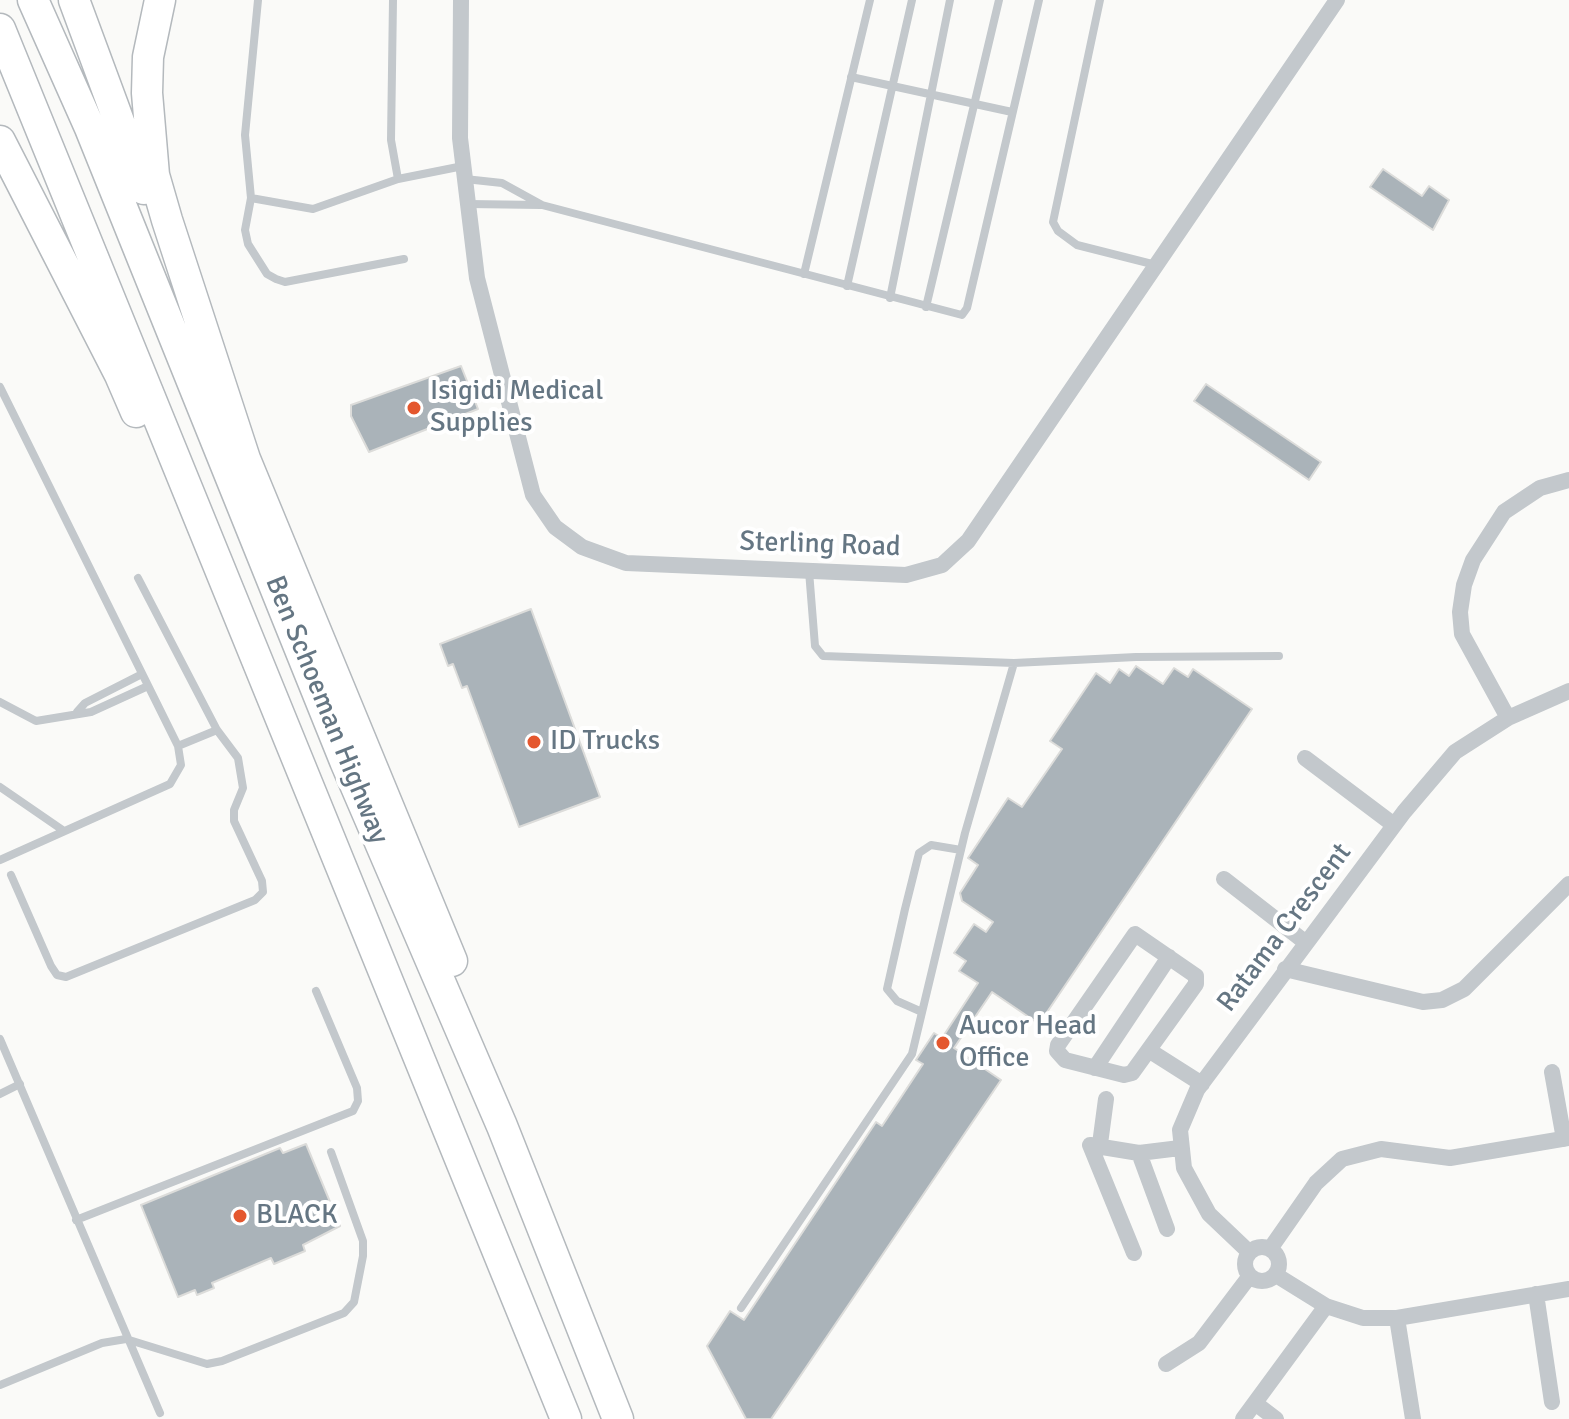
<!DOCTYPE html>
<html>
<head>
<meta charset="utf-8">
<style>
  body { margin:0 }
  canvas { display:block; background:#fafaf8 }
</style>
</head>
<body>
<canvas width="1569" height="1419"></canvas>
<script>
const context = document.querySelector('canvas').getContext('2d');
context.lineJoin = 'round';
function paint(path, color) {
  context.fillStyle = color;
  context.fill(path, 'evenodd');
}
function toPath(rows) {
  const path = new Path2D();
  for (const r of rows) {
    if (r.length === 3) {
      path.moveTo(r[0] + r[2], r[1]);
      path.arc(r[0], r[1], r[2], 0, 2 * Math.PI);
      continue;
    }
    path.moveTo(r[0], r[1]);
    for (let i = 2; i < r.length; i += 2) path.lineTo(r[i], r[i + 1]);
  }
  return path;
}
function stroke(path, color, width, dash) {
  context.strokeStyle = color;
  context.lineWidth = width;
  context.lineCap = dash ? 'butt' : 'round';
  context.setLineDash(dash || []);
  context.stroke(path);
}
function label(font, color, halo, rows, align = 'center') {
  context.font = font + ' Signika,sans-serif';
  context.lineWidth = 8;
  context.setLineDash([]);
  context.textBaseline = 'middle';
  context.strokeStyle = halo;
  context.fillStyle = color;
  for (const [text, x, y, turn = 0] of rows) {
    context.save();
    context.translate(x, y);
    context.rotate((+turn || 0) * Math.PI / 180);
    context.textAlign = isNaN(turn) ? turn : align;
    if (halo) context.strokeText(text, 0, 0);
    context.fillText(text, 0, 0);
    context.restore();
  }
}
const building = toPath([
  [1383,169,1422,196,1429,186,1449,200,1433,230,1370,187,1383,169],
  [461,366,478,409,369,452,351,416,351,405,461,366],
  [1206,384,1321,462,1309,480,1194,401,1206,384],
  [531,609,600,797,519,827,467,686,462,688,453,664,448,666,440,644,531,609],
  [1136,666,1163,684,1174,668,1188,677,1193,669,1252,709,1039,1024,992,992,954,1048,1001,1080,771,1419,746,1419,707,1346,730,1311,744,1320,876,1122,882,1126,923,1064,916,1060,934,1033,942,1038,978,983,959,971,966,961,954,953,974,924,986,932,993,922,962,901,960,893,978,865,968,858,1008,798,1022,807,1062,749,1050,741,1096,673,1110,683,1119,669,1129,676,1136,666],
  [306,1144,340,1226,303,1245,305,1251,274,1264,271,1258,212,1283,214,1288,197,1295,195,1290,178,1297,141,1205,280,1148,283,1153,306,1144]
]);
paint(building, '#aab3b9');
stroke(building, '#dcdcda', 2);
const highway = toPath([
  [33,0,90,128,345,761,502,1126,618,1419],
  [74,0,144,189],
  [160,0,148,57,147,93,154,175,167,220,245,459,452,961],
  [0,29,566,1419],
  [0,141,120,375,136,412]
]);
stroke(highway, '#b4b9bd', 33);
stroke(toPath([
  [258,0,245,135,251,198,313,209,398,179,463,166],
  [393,0,391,140,398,179],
  [1100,0,1053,222,1058,231,1077,245,1156,265],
  [851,77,1012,112],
  [465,179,502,183,542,205,962,315,967,308,1039,0],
  [251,198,245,230,248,244,267,274,276,279,285,282,404,259],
  [468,204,541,205],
  [804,274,870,0],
  [847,286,912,0],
  [890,298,950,0],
  [926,307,999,0],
  [0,387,178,746,181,765,170,784,0,860],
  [1014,663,1136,657,1279,656],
  [0,702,36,721,91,712,148,686],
  [77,712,85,703,142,674],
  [178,746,217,730],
  [0,787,64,831],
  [11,875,51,966,57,975,66,977,255,900,263,892,262,881,234,821,234,810,243,788,238,758,217,730,138,578],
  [922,1012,897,1001,887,989,905,909,919,853,931,845,961,850],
  [0,1039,160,1413],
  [0,1094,20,1084],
  [76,1220,353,1111,358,1101,357,1088,316,991],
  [741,1308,912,1054,965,833,1014,663,823,656,815,646,809,571],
  [0,1385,102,1343,126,1339,207,1364,222,1361,344,1313,354,1302,363,1256,363,1241,331,1152]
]), '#c3c8cc', 8);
stroke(toPath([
  [461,0,460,138,477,278,533,495,555,527,582,547,626,563,906,575,942,565,968,541,1337,0],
  [1508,718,1462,634,1460,612,1464,585,1473,560,1504,512,1540,488,1569,480],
  [1305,758,1394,825],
  [1224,879,1305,942],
  [1135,934,1196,976,1196,984,1132,1073,1124,1075,1065,1060,1057,1051,1058,1045,1135,934],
  [1285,969,1423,1002,1442,1000,1464,989,1569,884],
  [1150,1051,1202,1084],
  [1095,1068,1169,957],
  [1552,1072,1564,1139],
  [1100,1144,1106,1099],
  [1139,1153,1167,1229],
  [1262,1264,17],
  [1270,1249,1316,1183,1342,1159,1381,1149,1450,1158,1569,1138],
  [1249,1252,1209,1214,1184,1168,1180,1130,1197,1090,1404,812,1455,752,1508,718,1569,691],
  [1134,1253,1090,1145,1139,1153,1180,1148],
  [1276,1275,1326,1306,1363,1318,1397,1318,1569,1289],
  [1536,1294,1552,1402],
  [1397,1318,1413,1419],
  [1166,1364,1199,1343,1249,1277],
  [1255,1403,1276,1419],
  [1243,1419,1326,1306]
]), '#c3c8cc', 16);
stroke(highway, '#fff', 30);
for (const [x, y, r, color] of [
  [414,408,8,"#e4572e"],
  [534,742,8,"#e4572e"],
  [943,1043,8,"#e4572e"],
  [240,1216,8,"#e4572e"]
]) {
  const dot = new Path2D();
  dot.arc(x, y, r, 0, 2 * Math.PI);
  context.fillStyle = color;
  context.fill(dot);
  stroke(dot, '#fff', 3);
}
label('28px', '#657683', '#fff', [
  ["Isigidi Medical",430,392],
  ["Supplies",430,424],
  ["ID Trucks",550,742],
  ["Aucor Head",959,1027],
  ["Office",959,1059],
  ["BLACK",256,1216]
], 'left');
label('28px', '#657683', '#fff', [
  ["Sterling Road",820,545,2],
  ["Ben Schoeman Highway",326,710,68],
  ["Ratama Crescent",1285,928,-53]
]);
</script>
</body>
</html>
